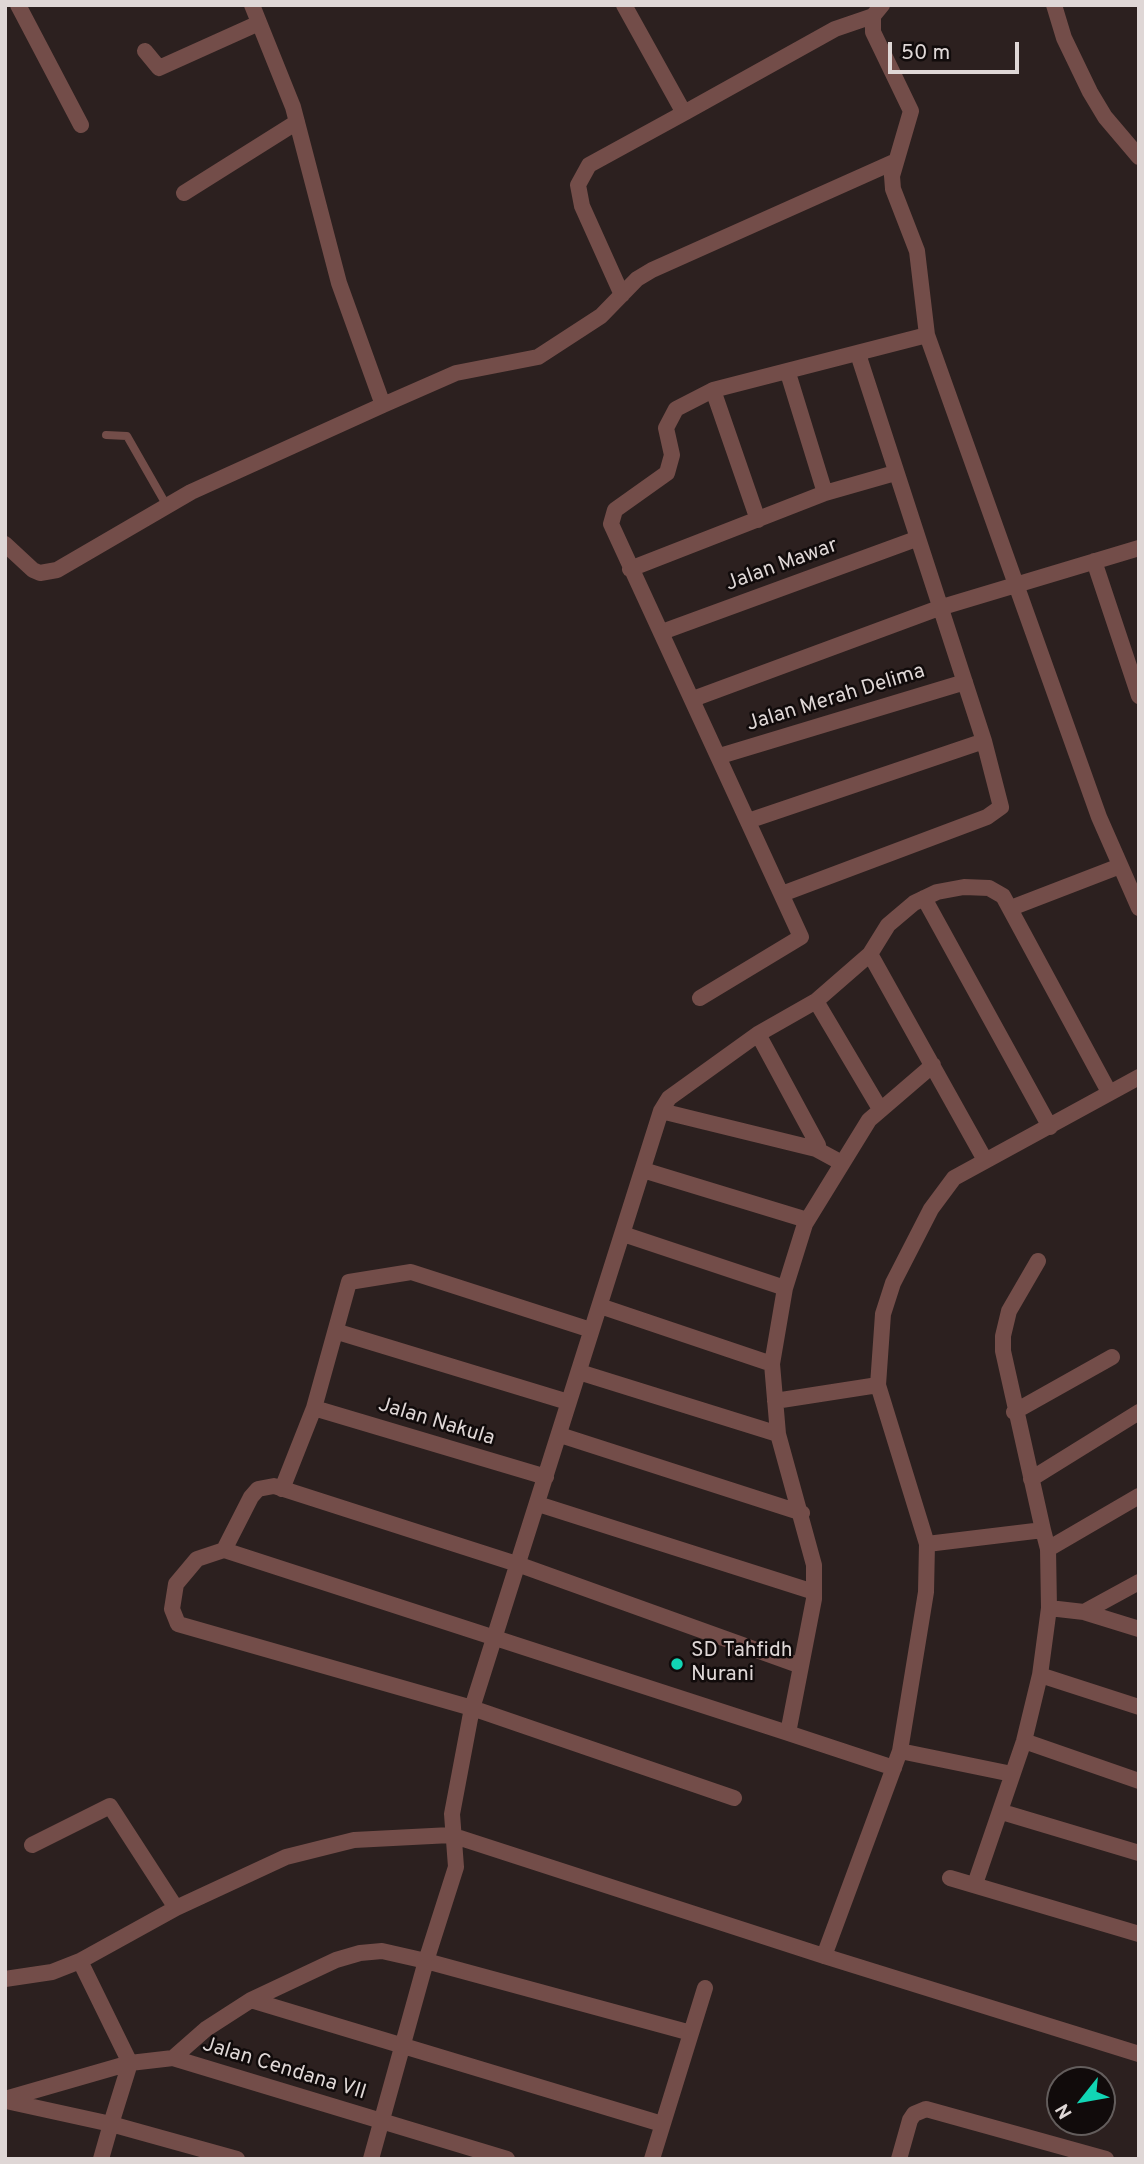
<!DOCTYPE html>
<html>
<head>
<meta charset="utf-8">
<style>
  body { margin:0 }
  #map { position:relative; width:1144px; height:2164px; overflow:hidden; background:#2c201f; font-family:Overpass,sans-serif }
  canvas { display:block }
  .frame { position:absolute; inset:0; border:7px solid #dfd7d6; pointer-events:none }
  .north { position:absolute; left:1046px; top:2066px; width:70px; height:70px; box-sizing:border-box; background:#110b0b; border:2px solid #635d5c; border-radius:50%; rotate:239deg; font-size:19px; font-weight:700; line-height:28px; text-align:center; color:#dfd7d6 }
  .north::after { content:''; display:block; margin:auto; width:24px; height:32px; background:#11d5b4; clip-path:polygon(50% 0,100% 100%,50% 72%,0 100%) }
  .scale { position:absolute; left:888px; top:42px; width:131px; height:32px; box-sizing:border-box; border:4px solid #dfd7d6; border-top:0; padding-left:9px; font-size:21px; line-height:24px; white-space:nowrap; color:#dfd7d6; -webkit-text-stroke:5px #110b0b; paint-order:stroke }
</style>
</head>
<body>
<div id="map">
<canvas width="1144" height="2164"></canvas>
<div class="frame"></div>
<div class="north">N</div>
<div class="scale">50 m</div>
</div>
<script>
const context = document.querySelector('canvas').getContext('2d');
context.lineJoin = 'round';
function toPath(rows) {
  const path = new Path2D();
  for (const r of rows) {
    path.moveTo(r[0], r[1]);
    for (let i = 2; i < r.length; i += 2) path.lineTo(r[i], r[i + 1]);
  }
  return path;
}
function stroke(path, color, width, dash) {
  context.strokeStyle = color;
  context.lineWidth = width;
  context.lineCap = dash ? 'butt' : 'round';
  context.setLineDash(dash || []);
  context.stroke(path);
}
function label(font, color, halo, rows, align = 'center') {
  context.font = font + ' Overpass,sans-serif';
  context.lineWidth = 5;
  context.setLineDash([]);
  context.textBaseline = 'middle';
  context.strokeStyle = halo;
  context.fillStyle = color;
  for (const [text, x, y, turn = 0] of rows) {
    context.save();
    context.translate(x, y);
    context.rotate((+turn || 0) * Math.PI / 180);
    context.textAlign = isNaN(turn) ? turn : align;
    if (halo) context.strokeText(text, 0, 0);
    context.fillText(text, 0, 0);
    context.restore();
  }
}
stroke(toPath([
  [106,435,127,436,167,506]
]), '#734d49', 8);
stroke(toPath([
  [18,5,81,125],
  [624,5,684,113,835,29,873,16],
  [882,5,873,16,873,32,911,111,892,176,893,189,917,251,927,335,1099,817,1139,908],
  [1054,5,1064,38,1090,92,1105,117,1139,157],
  [145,51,159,68,259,23],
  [184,193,297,122],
  [622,295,582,206,578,185,589,165,684,113],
  [788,373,825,493],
  [713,390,927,335],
  [383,405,456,373,538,357,601,316,637,279,652,270,896,161],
  [5,544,33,570,40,573,57,570,191,492,383,405,339,283,293,107,252,5],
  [1094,561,1139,696],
  [630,569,825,493,895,473],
  [662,632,916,539],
  [693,699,939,608,1139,548],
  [720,756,965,682],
  [748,821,984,741],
  [782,894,987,817,1001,807,984,741,858,354],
  [924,898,1050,1127],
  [1011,908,1120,866],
  [870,954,985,1160],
  [700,998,801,937,611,524,615,510,667,473,672,455,666,428,676,409,713,390,758,520],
  [816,1001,880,1109],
  [758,1034,818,1145,816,1149],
  [661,1111,816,1149,840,1162],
  [643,1170,807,1220],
  [623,1234,785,1288],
  [1038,1261,1009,1311,1003,1336,1003,1351,1043,1530],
  [600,1306,772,1364],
  [338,1332,568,1402],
  [579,1372,778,1434],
  [775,1401,878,1385],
  [314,1408,546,1477],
  [1014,1412,1112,1357],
  [560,1435,802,1513],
  [1031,1479,1139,1412],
  [282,1489,314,1408,349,1282,411,1272,591,1330],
  [538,1504,814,1592],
  [927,1544,1043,1530,1048,1549,1049,1608,1040,1675,1024,1741,975,1884],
  [1048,1549,1139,1496],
  [224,1550,251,1497,258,1489,274,1486,520,1565,801,1666],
  [1049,1608,1084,1612,1139,1629],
  [1084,1612,1139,1582],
  [1040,1675,1139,1707],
  [1024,1741,1139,1781],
  [900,1751,1012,1774],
  [894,1768,788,1733,814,1599,814,1565,778,1434,772,1364,785,1288,805,1224,869,1120,933,1065],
  [734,1798,472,1708,178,1624,172,1609,176,1584,197,1559,224,1550,788,1733],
  [1002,1812,1139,1853],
  [32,1845,110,1806,176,1908],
  [950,1878,1139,1934],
  [824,1956,900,1751,926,1592,927,1544,878,1385,883,1314,893,1283,931,1209,954,1178,1139,1077],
  [80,1961,130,2063,111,2124,237,2159],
  [5,1979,52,1972,80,1961,176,1908,286,1857,354,1840,451,1835,824,1956,1139,2054],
  [251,2000,662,2124],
  [173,2058,507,2159],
  [5,2099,130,2063,173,2058,206,2029,251,2000,336,1960,360,1953,382,1951,426,1961,691,2033],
  [6,2101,111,2124,101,2159],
  [371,2159,426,1961,456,1867,452,1814,472,1708,661,1111,669,1098,758,1034,816,1001,870,954,888,925,914,903,937,892,964,887,989,888,1003,896,1109,1092],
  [652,2159,705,1988],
  [899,2159,910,2120,914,2114,926,2109,1106,2159]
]), '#734d49', 16);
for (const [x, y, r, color] of [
  [677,1664,7,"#11d5b4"]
]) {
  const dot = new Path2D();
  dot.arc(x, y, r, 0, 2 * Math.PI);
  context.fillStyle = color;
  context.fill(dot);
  stroke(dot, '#110b0b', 2.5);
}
label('21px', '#dfd7d6', '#110b0b', [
  ["Jalan Mawar",782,566,-20],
  ["Jalan Merah Delima",836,699,-17],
  ["Jalan Nakula",436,1423,17],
  ["Jalan Cendana VII",284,2070,17]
]);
label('21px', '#dfd7d6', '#110b0b', [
  ["SD Tahfidh",691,1652],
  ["Nurani",691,1676]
], 'left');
</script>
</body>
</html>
